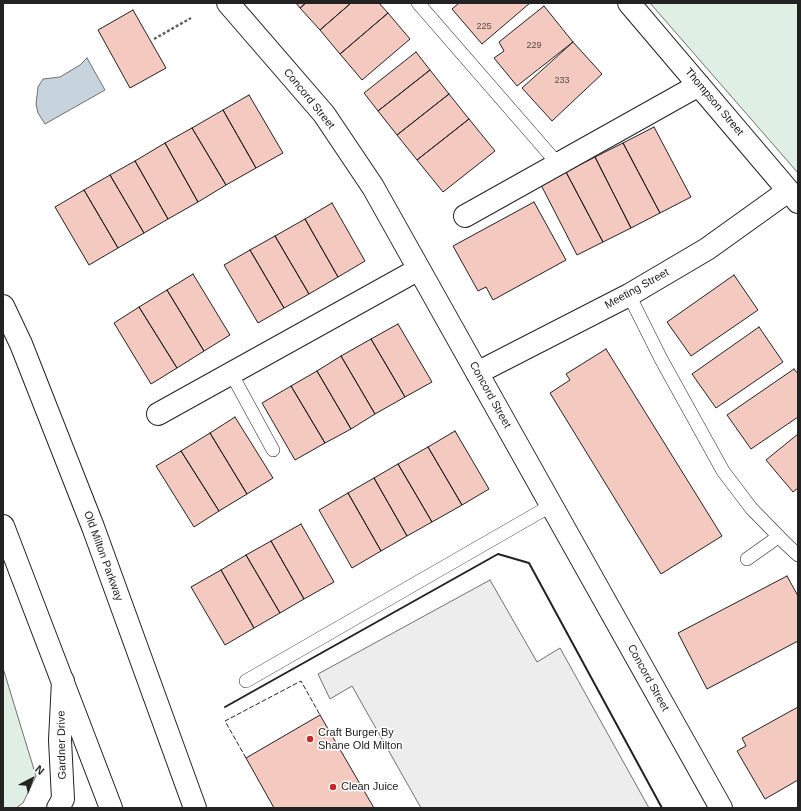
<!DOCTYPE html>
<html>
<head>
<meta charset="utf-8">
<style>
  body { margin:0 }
  #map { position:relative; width:801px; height:811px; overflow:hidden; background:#fff; font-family:Helvetica,sans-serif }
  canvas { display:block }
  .frame { position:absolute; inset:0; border:4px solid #222; pointer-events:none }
  .north { position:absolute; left:12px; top:759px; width:40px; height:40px; -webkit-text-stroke:3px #fff; paint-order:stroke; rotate:41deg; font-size:11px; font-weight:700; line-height:16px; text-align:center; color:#222 }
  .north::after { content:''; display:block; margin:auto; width:14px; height:18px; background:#222; clip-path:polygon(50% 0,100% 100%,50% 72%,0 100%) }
</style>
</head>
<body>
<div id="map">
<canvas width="801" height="811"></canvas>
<div class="frame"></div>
<div class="north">N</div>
</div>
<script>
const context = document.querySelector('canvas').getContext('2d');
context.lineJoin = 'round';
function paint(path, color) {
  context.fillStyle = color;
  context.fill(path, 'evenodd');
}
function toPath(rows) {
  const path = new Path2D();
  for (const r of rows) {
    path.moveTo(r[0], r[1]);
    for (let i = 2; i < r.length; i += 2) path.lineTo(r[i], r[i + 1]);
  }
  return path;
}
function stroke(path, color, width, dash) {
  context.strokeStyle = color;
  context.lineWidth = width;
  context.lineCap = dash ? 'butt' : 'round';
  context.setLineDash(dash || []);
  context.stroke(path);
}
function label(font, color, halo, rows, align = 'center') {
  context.font = font + ' Helvetica,sans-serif';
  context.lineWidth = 3;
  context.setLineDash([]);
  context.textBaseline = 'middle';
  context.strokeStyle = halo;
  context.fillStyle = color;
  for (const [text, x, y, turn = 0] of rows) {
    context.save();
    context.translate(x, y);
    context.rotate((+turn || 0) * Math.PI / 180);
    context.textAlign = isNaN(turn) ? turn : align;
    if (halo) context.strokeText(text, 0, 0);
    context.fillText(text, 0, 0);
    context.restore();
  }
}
const green = toPath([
  [650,3,798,3,798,173,650,3],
  [3,668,36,776,23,803,16,808,3,808,3,668]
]);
paint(green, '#e0efe3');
stroke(green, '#6f6f6f', 1);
const parking = toPath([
  [490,580,537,662,560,648,649,808,421,808,352,686,330,699,318,674,490,580]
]);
paint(parking, '#ededed');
stroke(parking, '#6f6f6f', 1);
const water = toPath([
  [87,58,105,90,45,124,38,113,36,104,38,87,43,79,60,77,80,65,87,58]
]);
paint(water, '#c7d3dd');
stroke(water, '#6f6f6f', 1);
const building = toPath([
  [296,3,306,3,300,8,296,3],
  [306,3,351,3,320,30,300,8,306,3],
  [351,3,379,3,388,13,340,54,320,30,351,3],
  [459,3,530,3,482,44,452,9,459,3],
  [544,6,573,42,517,86,494,58,504,51,499,42,544,6],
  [133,10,166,68,130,88,98,30,133,10],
  [388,13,410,39,362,80,340,54,388,13],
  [573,42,602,74,552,121,522,88,573,42],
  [416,52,430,70,378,111,364,93,416,52],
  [430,70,449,94,397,135,378,111,430,70],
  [449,94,469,119,417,160,397,135,449,94],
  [249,95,283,153,256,168,223,110,249,95],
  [223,110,256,168,226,185,192,128,223,110],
  [469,119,495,151,443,192,417,160,469,119],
  [654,127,691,197,660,213,623,143,654,127],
  [192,128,226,185,198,202,165,143,192,128],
  [165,143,198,202,168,219,135,161,165,143],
  [623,143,660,213,631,228,595,157,623,143],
  [595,157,631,228,603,242,566,172,595,157],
  [135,161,168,219,144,233,110,175,135,161],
  [566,172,603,242,577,255,541,185,566,172],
  [110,175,144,233,118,248,84,190,110,175],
  [84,190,118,248,89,265,55,207,84,190],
  [534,202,566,260,493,300,486,287,478,291,453,246,534,202],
  [332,203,365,261,338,277,305,219,332,203],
  [305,219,338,277,309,294,275,236,305,219],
  [275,236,309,294,284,308,250,250,275,236],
  [250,250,284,308,258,323,224,265,250,250],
  [193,274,230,335,204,351,167,290,193,274],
  [734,275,758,310,691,356,667,322,734,275],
  [167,290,204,351,177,368,139,307,167,290],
  [139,307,177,368,151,384,114,323,139,307],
  [398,324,432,382,405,397,371,339,398,324],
  [759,327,783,362,716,408,692,374,759,327],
  [371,339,405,397,375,414,341,356,371,339],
  [606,349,722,536,661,574,550,393,570,380,566,374,606,349],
  [341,356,375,414,351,429,317,371,341,356],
  [794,369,798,374,798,417,751,449,727,415,794,369],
  [317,371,351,429,325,443,291,386,317,371],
  [291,386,325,443,295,460,262,403,291,386],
  [235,417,273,478,247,494,210,433,235,417],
  [455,431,489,489,462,505,428,447,455,431],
  [210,433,247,494,219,511,181,451,210,433],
  [798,434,798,488,793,492,766,460,798,434],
  [428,447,462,505,432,522,398,464,428,447],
  [181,451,219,511,194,527,156,466,181,451],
  [398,464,432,522,407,536,374,478,398,464],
  [374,478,407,536,381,551,348,493,374,478],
  [348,493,381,551,352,568,319,510,348,493],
  [301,524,334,582,304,599,271,541,301,524],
  [271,541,304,599,280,613,246,555,271,541],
  [246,555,280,613,254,628,221,570,246,555],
  [221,570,254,628,225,645,191,587,221,570],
  [787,576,798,596,798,641,707,689,678,633,787,576],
  [798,707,798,780,765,799,737,751,746,746,742,738,798,707],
  [320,715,374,808,274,808,246,758,320,715]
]);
paint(building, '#f3c9c0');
stroke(building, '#222', 1);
const service = toPath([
  [418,3,558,164],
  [629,295,661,359,723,471,751,508,785,543,798,555],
  [231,373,273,450],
  [747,559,778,537],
  [246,681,552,505]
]);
const minor = toPath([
  [228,3,324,114,373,187,721,808],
  [629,3,798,202],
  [465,216,699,85],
  [477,373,629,295,707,249,788,191],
  [158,414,419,269],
  [58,808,63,799,60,740,63,681]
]);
const trunk = toPath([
  [3,306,21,344,93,527,195,808],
  [3,526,111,808]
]);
stroke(service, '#222', 14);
stroke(minor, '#222', 24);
stroke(trunk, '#222', 24);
stroke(toPath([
  [154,39,191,18]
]), '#646464', 2.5, [3, 2]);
stroke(service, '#fff', 13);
stroke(minor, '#fff', 22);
stroke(trunk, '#fff', 22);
stroke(toPath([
  [246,758,225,721,301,681,320,715]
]), '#222', 1, [5, 2]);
stroke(toPath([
  [225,707,498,554,529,563,662,808]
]), '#222', 2);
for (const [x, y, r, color] of [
  [310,739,4,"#c62828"],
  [333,787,4,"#c62828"]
]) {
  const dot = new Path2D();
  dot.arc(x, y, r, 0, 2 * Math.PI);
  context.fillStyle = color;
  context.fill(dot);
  stroke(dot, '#fff', 1.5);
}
label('9px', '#564c4a', null, [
  ["225",484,27],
  ["229",534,46],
  ["233",562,81]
]);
label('11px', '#222', '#fff', [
  ["Concord Street",309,99,51],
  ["Thompson Street",714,102,50],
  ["Meeting Street",637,289,-29],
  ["Concord Street",490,395,61],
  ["Old Milton Parkway",103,556,70],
  ["Concord Street",648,678,61],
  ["Gardner Drive",62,745,-91]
]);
label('11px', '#222', '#fff', [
  ["Craft Burger By",318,733],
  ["Shane Old Milton",318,746],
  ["Clean Juice",341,787]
], 'left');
</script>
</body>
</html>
